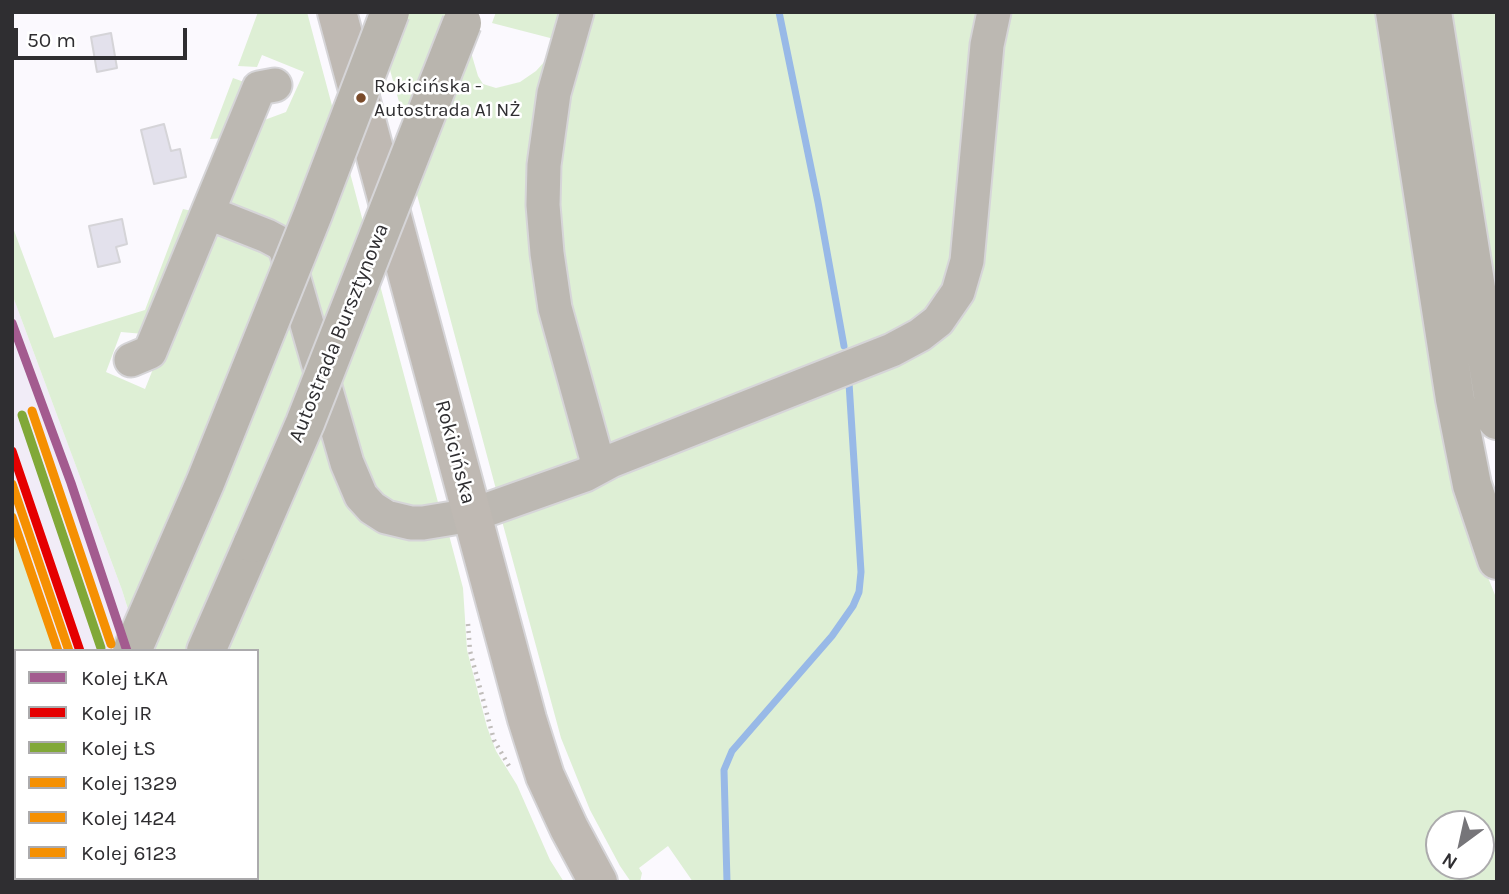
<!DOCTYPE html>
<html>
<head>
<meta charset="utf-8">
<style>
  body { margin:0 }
  #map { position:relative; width:1509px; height:894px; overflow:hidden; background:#fbf9fe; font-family:Karla,sans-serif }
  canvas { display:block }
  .frame { position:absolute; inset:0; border:14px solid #2f2e31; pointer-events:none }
  .legend { position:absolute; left:14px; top:649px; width:245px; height:231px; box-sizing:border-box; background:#fff; border:2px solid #acabad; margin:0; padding:9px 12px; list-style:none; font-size:21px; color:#2f2e31 }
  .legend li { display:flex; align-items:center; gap:14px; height:35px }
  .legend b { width:35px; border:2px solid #acabad }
  .north { position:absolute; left:1425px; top:810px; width:70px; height:70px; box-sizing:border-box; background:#fff; border:2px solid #acabad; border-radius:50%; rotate:213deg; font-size:19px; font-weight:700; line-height:28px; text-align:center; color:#2f2e31 }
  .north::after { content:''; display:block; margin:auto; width:24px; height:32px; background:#767579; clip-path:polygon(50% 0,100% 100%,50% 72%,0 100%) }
  .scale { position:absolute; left:14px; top:28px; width:173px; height:32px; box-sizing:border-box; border:4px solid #2f2e31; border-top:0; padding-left:9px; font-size:21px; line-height:24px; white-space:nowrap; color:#2f2e31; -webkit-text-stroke:5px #fff; paint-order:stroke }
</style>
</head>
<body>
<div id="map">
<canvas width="1509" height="894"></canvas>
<div class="frame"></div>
<ul class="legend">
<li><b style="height:9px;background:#a35b8f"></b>Kolej ŁKA</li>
<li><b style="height:9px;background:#e50000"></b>Kolej IR</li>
<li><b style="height:9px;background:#81a838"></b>Kolej ŁS</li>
<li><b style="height:9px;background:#f59002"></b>Kolej 1329</li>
<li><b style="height:9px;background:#f59002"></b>Kolej 1424</li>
<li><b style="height:9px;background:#f59002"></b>Kolej 6123</li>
</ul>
<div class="north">N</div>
<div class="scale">50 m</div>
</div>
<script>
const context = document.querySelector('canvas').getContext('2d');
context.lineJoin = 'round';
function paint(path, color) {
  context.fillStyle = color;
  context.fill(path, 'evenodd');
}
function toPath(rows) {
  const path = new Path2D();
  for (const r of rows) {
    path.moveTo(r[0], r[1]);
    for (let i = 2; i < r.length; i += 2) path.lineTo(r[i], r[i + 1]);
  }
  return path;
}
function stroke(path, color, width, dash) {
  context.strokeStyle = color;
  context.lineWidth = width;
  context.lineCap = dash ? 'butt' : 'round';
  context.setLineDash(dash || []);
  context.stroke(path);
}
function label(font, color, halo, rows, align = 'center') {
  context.font = font + ' Karla,sans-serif';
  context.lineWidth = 5;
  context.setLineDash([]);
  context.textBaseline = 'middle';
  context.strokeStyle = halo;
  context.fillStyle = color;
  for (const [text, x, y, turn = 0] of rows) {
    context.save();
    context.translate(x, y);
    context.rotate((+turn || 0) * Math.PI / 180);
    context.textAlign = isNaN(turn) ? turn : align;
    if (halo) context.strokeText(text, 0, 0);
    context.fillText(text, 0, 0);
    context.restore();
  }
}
paint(toPath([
  [12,294,122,590,141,651,62,651,12,503]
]), '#f1ecf7');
paint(toPath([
  [258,12,307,12,439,506,432,509,390,506,365,478,300,267,228,208,251,125,286,112,304,72,262,55,257,67,238,66],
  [370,12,459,12,478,76,483,84,496,88,520,82,536,71,545,61,554,39,492,23,496,12,986,12,980,48,964,236,958,263,946,297,920,326,874,349,614,452,604,448,595,434,564,317,553,258,550,216,551,156,564,77,580,24,570,20,547,100,539,153,537,221,543,280,582,432,583,457,580,464,569,470,512,493,497,493,409,165,405,123,377,24],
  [1002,12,1380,12,1481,560,1497,600,1497,882,693,882,668,846,639,868,642,873,640,882,631,882,620,866,590,810,561,738,502,521,938,332],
  [1439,824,1481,824,1481,866,1439,866],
  [1447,12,1497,12,1497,327],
  [233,78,244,82,226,138,210,139],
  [183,209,200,213,144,334,121,332,106,372,145,389,202,247,216,232,270,252,342,485,449,535,463,588,467,650,487,727,496,751,517,785,550,860,564,882,212,882,211,878,257,878,257,651,141,651,122,590,12,294,12,225,54,338,145,310],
  [12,503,62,651,16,651,16,661,12,651],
  [12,710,16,721,16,878,80,878,82,882,12,882]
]), '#deefd5');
stroke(toPath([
  [779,12,818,202,844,346],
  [727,882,724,770,732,751,832,636,853,606,859,592,861,572,849,383]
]), '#98b9e7', 7);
const building = toPath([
  [111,33,117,68,97,72,91,37,111,33],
  [164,124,171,151,180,149,186,177,154,184,141,130,164,124],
  [122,219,127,244,116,247,120,262,98,267,89,226,122,219]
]);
paint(building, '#e3e1ec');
stroke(building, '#d5d4d8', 2);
const minor = toPath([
  [577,12,554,93,544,165,543,205,547,253,555,308,599,467],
  [209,213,267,236,282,244,286,251,347,463,361,496,372,508,386,517,411,523,423,523,472,515,585,475,611,461,892,350,920,335,938,321,958,292,967,261,987,45,994,12],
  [131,360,150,352,259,88,275,85],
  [12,682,16,693]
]);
const major = toPath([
  [337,12,527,719,545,776,569,828,598,882]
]);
const highway = toPath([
  [1395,12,1455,399,1472,485,1497,560],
  [1432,12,1497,420],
  [206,651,253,543],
  [28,882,30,878],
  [105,882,107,878]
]);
stroke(minor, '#d6d5d8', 37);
stroke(major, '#d6d5d8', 42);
stroke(highway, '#d6d5d8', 42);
stroke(toPath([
  [468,624,470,651,494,740,509,766]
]), '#c0bdba', 4.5, [2, 5]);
stroke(minor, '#bcb8b2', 33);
stroke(major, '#bfb9b3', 38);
stroke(highway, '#b9b5ae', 38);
const highwayBridge = toPath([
  [253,543,305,423,462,23],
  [132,651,205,483,313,214,390,12]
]);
stroke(highwayBridge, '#d6d5d8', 42, []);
stroke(highwayBridge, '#b9b5ae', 38);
stroke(toPath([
  [12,323,71,483,127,651]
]), '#a35b8f', 9);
stroke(toPath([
  [12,451,80,651]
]), '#e50000', 9);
stroke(toPath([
  [22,415,101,648]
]), '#81a838', 9);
stroke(toPath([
  [12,484,69,651]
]), '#f59002', 9);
stroke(toPath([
  [32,411,111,644]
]), '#f59002', 9);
stroke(toPath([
  [12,517,58,651]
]), '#f59002', 9);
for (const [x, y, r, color] of [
  [361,98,6,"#7a4b2a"]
]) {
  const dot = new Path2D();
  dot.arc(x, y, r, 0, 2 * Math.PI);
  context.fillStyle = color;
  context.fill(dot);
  stroke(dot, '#fff', 2.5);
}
label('19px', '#2f2e31', '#fff', [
  ["Rokicińska -",374,87],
  ["Autostrada A1 NŻ",374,111]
], 'left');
label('21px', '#2f2e31', '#fff', [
  ["Autostrada Bursztynowa",339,333,-68],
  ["Rokicińska",455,452,75]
]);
</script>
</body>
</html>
